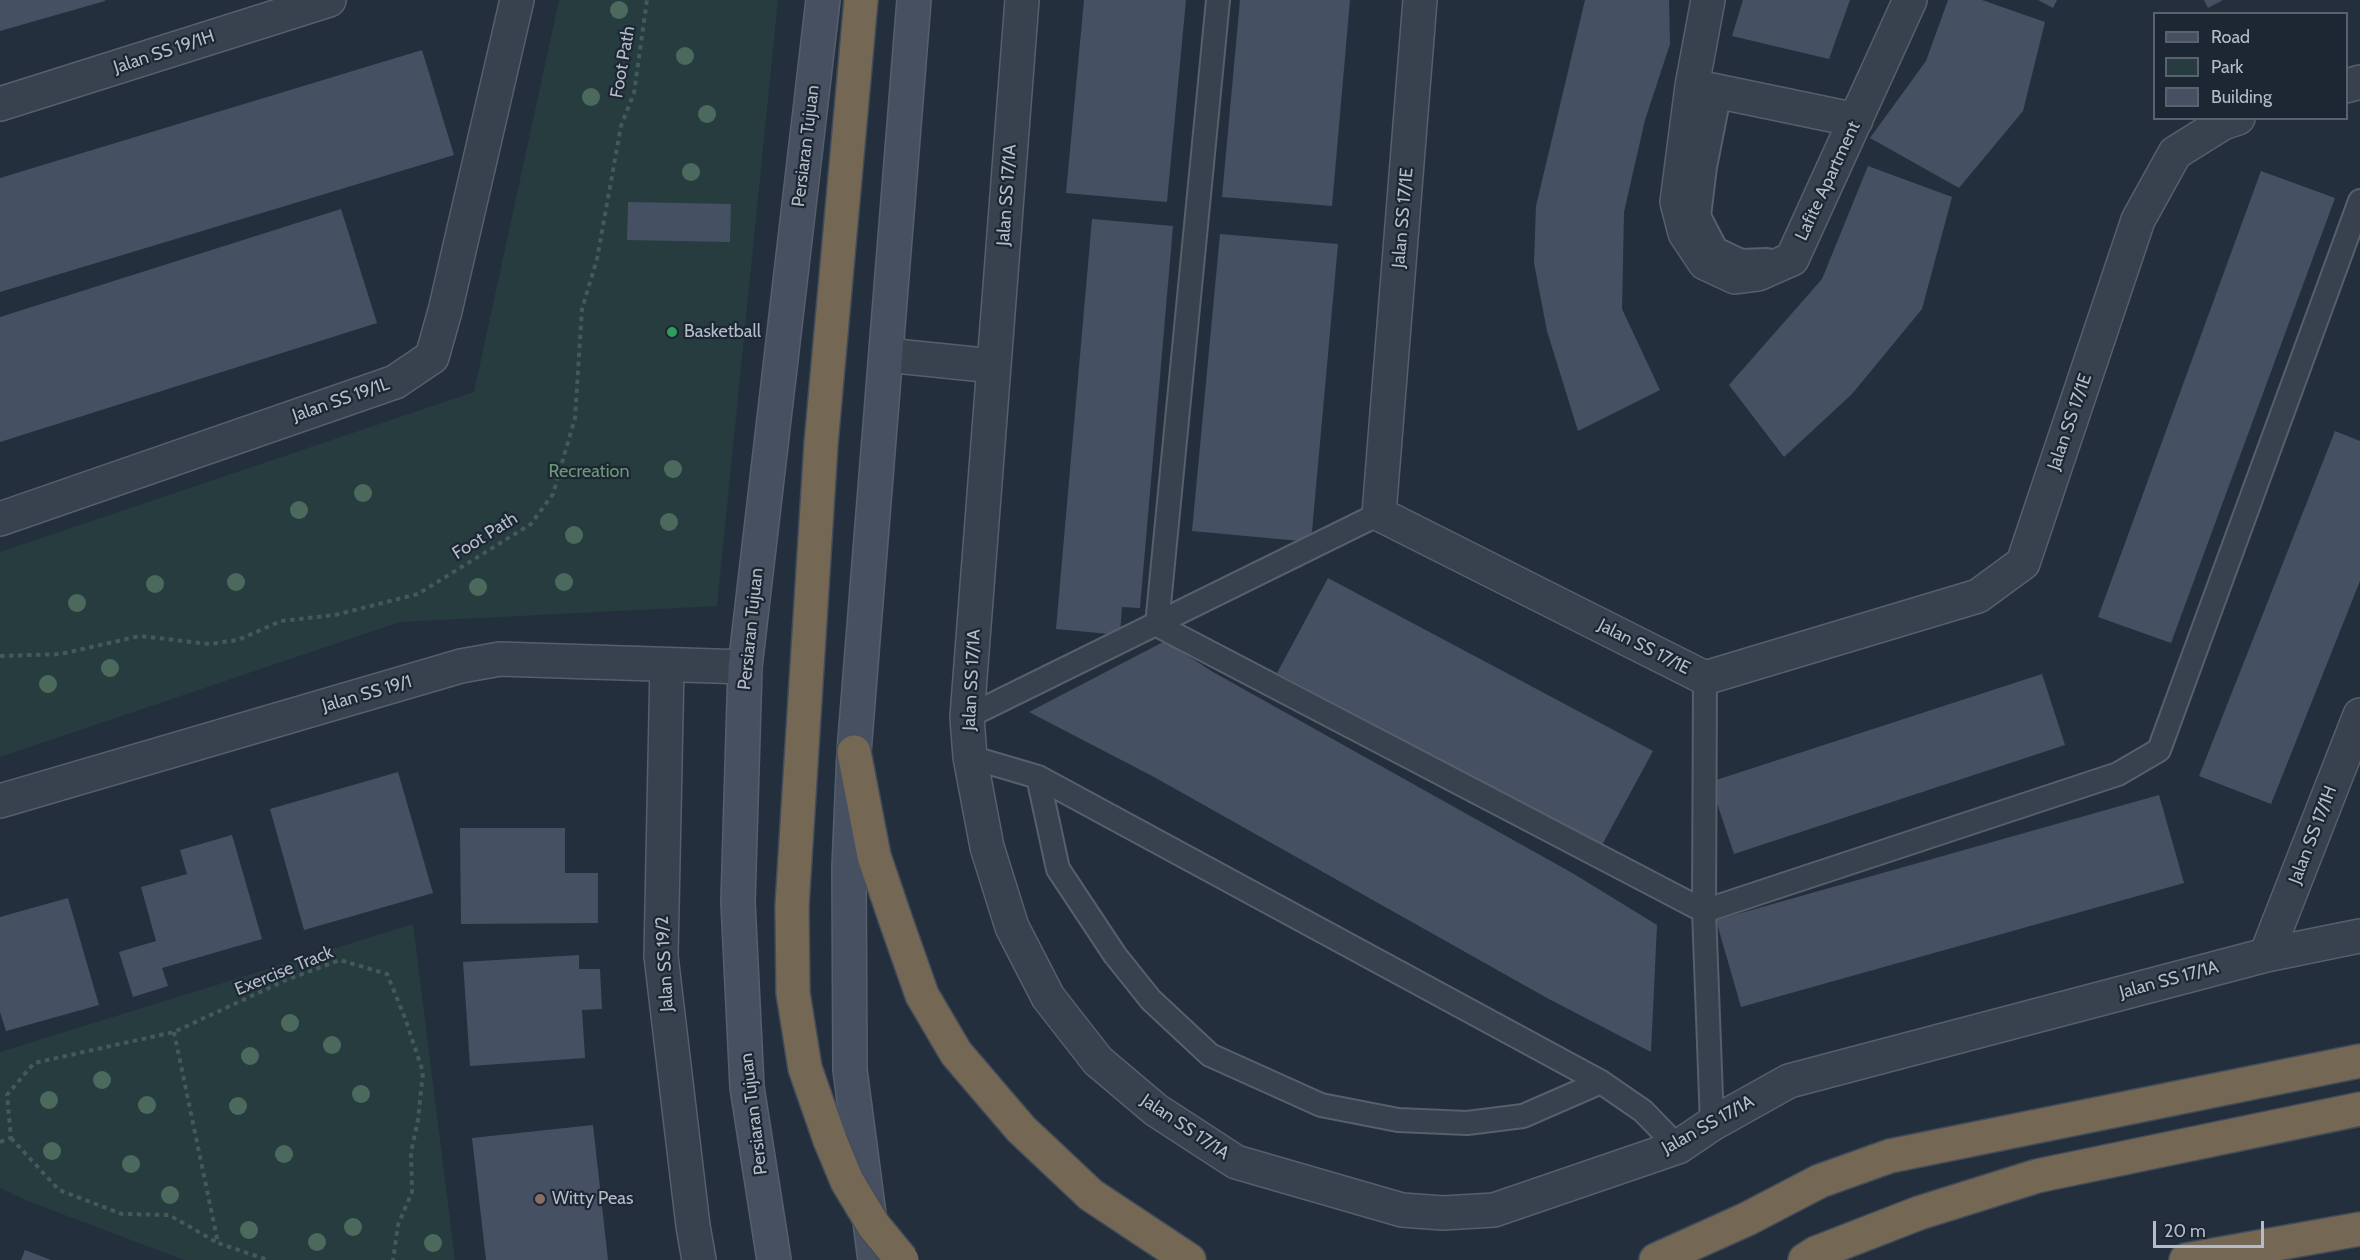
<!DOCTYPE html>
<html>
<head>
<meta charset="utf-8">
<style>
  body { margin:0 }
  #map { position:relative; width:2360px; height:1260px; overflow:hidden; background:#242f3e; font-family:Cabin,sans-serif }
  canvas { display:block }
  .legend { position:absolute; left:2153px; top:12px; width:195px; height:108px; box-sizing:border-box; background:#1d2633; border:2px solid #59626f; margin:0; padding:8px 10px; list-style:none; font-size:18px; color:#b4bcc9 }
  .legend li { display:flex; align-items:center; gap:12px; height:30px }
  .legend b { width:30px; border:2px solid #59626f }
  .scale { position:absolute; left:2153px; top:1221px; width:111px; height:27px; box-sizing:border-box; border:3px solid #b4bcc9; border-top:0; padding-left:8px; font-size:18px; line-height:21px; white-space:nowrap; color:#b4bcc9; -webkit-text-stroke:4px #1d2633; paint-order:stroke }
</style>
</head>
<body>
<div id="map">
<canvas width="2360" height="1260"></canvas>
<ul class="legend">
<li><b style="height:8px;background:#465061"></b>Road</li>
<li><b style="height:16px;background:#263c3f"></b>Park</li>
<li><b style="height:16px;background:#455162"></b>Building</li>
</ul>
<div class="scale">20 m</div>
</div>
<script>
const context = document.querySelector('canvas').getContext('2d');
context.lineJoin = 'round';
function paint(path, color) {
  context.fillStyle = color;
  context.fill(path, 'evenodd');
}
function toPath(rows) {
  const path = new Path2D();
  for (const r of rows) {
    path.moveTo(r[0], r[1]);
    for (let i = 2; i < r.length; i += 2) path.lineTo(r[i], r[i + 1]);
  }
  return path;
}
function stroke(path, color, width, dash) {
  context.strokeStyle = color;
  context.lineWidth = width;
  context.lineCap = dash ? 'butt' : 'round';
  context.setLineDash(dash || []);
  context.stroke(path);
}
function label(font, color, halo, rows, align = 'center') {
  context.font = font + ' Cabin,sans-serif';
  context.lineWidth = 4.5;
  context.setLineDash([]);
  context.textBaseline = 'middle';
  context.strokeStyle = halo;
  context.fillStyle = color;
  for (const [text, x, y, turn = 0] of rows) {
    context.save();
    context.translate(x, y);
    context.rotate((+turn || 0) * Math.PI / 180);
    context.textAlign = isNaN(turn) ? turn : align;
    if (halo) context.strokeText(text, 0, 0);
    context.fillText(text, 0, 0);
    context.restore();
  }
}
paint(toPath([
  [559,0,778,0,717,606,400,622,0,757,0,552,474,392],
  [413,924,455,1260,184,1260,30,1202,0,1188,0,1052]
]), '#263c3f');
paint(toPath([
  [0,0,105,0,105,1,0,31],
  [1084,0,1186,0,1167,202,1066,193],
  [1240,0,1350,0,1332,206,1222,197],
  [1585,0,1669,0,1670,44,1645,120,1624,212,1622,309,1660,390,1578,431,1547,331,1534,263,1536,206],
  [1743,0,1850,0,1829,59,1732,36],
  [1948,0,1982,0,2045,22,2023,111,1959,188,1870,138,1926,61],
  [2038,0,2057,0,2053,8],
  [2204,0,2223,0,2208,8],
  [422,50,454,155,0,292,0,178],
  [1868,166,1952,197,1922,309,1852,394,1784,457,1729,385,1822,279],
  [2261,171,2335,198,2171,643,2098,617],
  [628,202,731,204,730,242,627,240],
  [341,209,377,323,0,442,0,317],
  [1092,219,1173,226,1140,608,1122,607,1120,635,1056,629],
  [1220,234,1338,244,1311,542,1192,531],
  [2335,431,2360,441,2360,581,2271,804,2199,776],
  [1328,578,1653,751,1602,845,1277,673],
  [1165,641,1213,672,1574,874,1657,925,1651,1052,1547,998,1154,777,1029,712],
  [2042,674,2065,745,1734,854,1710,782],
  [398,772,433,893,304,930,270,809],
  [2159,795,2184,883,1741,1007,1716,920],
  [460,828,565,828,565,873,598,873,598,923,461,924],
  [232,835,262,939,162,968,168,986,133,997,119,952,156,941,141,887,187,874,180,850],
  [68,898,99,1005,6,1031,0,1012,0,917],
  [579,955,579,969,600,969,602,1009,582,1010,585,1058,470,1066,463,962],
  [593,1125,608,1260,486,1260,472,1138],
  [25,1250,51,1260,21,1260]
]), '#455162');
const service = toPath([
  [1218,0,1157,625,1704,911,2118,774,2159,750,2360,201],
  [1720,91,1705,167,1699,216,1716,249,1741,261,1767,260],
  [1705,678,1704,911,1712,1124],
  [967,717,1379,514],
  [970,757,1038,777,1601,1082,1643,1111,1678,1147],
  [1038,777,1058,869,1115,955,1151,1000,1210,1055,1321,1105,1398,1120,1467,1123,1523,1116,1601,1082]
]);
const minor = toPath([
  [1022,0,967,717,970,757,987,847,1012,927,1048,997,1098,1061,1156,1110,1236,1162,1402,1210,1443,1213,1494,1210,1678,1147,1712,1124,1789,1081,2266,955,2360,936],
  [1420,0,1379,514,1705,678,1978,596,2023,563,2138,220,2175,153,2223,123,2238,118],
  [1708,0,1692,86,1677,202,1685,233,1705,263,1735,277,1758,274,1792,259,1910,0],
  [1692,86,1856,120],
  [2346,86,2360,82],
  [0,104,329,0],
  [886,355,994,366],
  [0,519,395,382,432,357,445,311,517,0],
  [667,665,661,956,693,1226,699,1260],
  [2266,955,2360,715]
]);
const tertiary = toPath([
  [0,801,461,666,500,659,745,667]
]);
const secondary = toPath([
  [774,1260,747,1087,738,902,745,667,823,0],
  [875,1260,850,1070,849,867,854,752,914,0]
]);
const motorway = toPath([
  [854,752,874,856,896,921,922,995,956,1053,1021,1129,1091,1195,1189,1260],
  [830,1140,805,1068,793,993,792,906,821,444,861,0],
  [1656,1260,1747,1219,1820,1181,1890,1156,2360,1061],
  [1805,1260,1816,1253,1919,1213,2037,1176,2360,1109],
  [2186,1260,2360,1229]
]);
stroke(service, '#565f6c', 26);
stroke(minor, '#565f6c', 36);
stroke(tertiary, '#565f6c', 36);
stroke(secondary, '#565f6c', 36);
stroke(motorway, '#434c59', 36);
stroke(toPath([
  [0,656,61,654,140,636,209,644,238,640,281,621,335,615,418,594,531,524,553,494,575,418,582,309,597,259,621,126,634,93,647,0],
  [174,1032,218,1243,268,1260],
  [11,1138,59,1190,122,1214,169,1215,218,1243],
  [0,1142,11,1138,7,1095,34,1063,174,1032,286,980,340,960,387,974,405,1018,423,1072,418,1120,411,1152,412,1192,398,1225,393,1260]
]), '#44595c', 4, [4.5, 4.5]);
stroke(service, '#38414e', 22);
stroke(minor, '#38414e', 33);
stroke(tertiary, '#38414e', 33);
stroke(secondary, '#465061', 33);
stroke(motorway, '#746855', 33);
const motorwayBridge = toPath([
  [830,1140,847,1181,874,1226,902,1260]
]);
stroke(motorwayBridge, '#434c59', 36, []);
stroke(motorwayBridge, '#746855', 33);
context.fillStyle = '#4b6a5d';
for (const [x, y] of [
  [619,10],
  [685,56],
  [591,97],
  [707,114],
  [691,172],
  [673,469],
  [363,493],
  [299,510],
  [669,522],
  [574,535],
  [236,582],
  [564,582],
  [155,584],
  [478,587],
  [77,603],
  [110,668],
  [48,684],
  [290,1023],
  [332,1045],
  [250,1056],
  [102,1080],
  [361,1094],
  [49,1100],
  [147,1105],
  [238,1106],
  [52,1151],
  [284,1154],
  [131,1164],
  [170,1195],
  [353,1227],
  [249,1230],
  [317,1242],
  [433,1243]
]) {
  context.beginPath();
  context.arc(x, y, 9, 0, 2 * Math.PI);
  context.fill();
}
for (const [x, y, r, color] of [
  [672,332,6,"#2e9e5b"],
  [540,1199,6,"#8d6e63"]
]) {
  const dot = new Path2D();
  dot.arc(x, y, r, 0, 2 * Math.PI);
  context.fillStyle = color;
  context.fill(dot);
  stroke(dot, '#1d2633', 2);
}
label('18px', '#b4bcc9', '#1d2633', [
  ["Jalan SS 19/1H",164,52,-18],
  ["Foot Path",623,62,-80],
  ["Persiaran Tujuan",806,146,-83],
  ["Lafite Apartment",1828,181,-65],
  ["Jalan SS 17/1A",1007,195,-86],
  ["Jalan SS 17/1E",1403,218,-85],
  ["Jalan SS 19/1L",341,400,-19],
  ["Jalan SS 17/1E",2070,422,-71],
  ["Foot Path",485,536,-32],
  ["Persiaran Tujuan",751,629,-84],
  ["Jalan SS 17/1E",1644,647,27],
  ["Jalan SS 17/1A",972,680,-87],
  ["Jalan SS 19/1",367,694,-16],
  ["Jalan SS 17/1H",2313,835,-69],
  ["Jalan SS 19/2",665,964,-93],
  ["Exercise Track",284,971,-22],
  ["Jalan SS 17/1A",2169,980,-15],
  ["Persiaran Tujuan",754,1114,-97],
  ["Jalan SS 17/1A",1708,1125,-29],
  ["Jalan SS 17/1A",1185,1127,34]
]);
label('18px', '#b4bcc9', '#1d2633', [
  ["Basketball",684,332],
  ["Witty Peas",552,1199]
], 'left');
label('18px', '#6b9a76', '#1d2633', [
  ["Recreation",589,472]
]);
</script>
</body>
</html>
